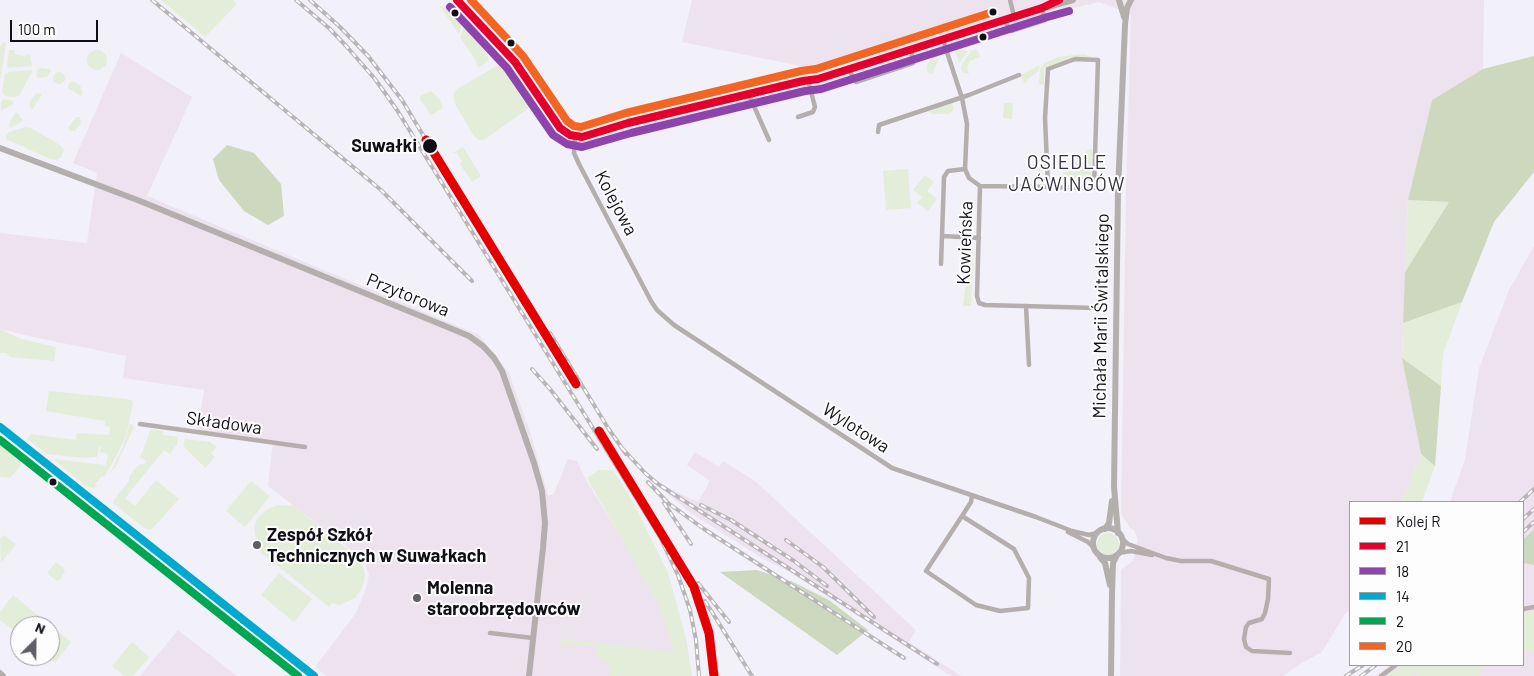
<!DOCTYPE html>
<html>
<head>
<meta charset="utf-8">
<style>
  body { margin:0 }
  #map { position:relative; width:1534px; height:676px; overflow:hidden; background:#f2f0f8; font-family:Barlow,sans-serif }
  canvas { display:block }
  .legend { position:absolute; left:1349px; top:501px; width:175px; height:165px; box-sizing:border-box; background:#fdfdfd; border:1px solid #9e9da1; margin:0; padding:6px 9px; list-style:none; font-size:15px; color:#100e16 }
  .legend li { display:flex; align-items:center; gap:10px; height:25px }
  .legend b { width:25px; border:1px solid #9e9da1 }
  .north { position:absolute; left:10px; top:616px; width:50px; height:50px; box-sizing:border-box; background:#fdfdfd; border:1px solid #9e9da1; border-radius:50%; rotate:23deg; font-size:14px; font-weight:700; line-height:20px; text-align:center; color:#100e16 }
  .north::after { content:''; display:block; margin:auto; width:18px; height:22px; background:#5f5d65; clip-path:polygon(50% 0,100% 100%,50% 72%,0 100%) }
  .scale { position:absolute; left:10px; top:20px; width:88px; height:22px; box-sizing:border-box; border:2px solid #100e16; border-top:0; padding-left:6px; font-size:15px; line-height:18px; white-space:nowrap; color:#100e16; -webkit-text-stroke:4px #fdfdfd; paint-order:stroke }
</style>
</head>
<body>
<div id="map">
<canvas width="1534" height="676"></canvas>
<ul class="legend">
<li><b style="height:6px;background:#e50000"></b>Kolej R</li>
<li><b style="height:6px;background:#e4002b"></b>21</li>
<li><b style="height:6px;background:#8e44ad"></b>18</li>
<li><b style="height:6px;background:#00a9ce"></b>14</li>
<li><b style="height:6px;background:#00a651"></b>2</li>
<li><b style="height:6px;background:#f26522"></b>20</li>
</ul>
<div class="north">N</div>
<div class="scale">100 m</div>
</div>
<script>
const context = document.querySelector('canvas').getContext('2d');
context.lineJoin = 'round';
function paint(path, color) {
  context.fillStyle = color;
  context.fill(path, 'evenodd');
}
function toPath(rows) {
  const path = new Path2D();
  for (const r of rows) {
    if (r.length === 3) {
      path.moveTo(r[0] + r[2], r[1]);
      path.arc(r[0], r[1], r[2], 0, 2 * Math.PI);
      continue;
    }
    path.moveTo(r[0], r[1]);
    for (let i = 2; i < r.length; i += 2) path.lineTo(r[i], r[i + 1]);
  }
  return path;
}
function stroke(path, color, width, dash) {
  context.strokeStyle = color;
  context.lineWidth = width;
  context.lineCap = dash ? 'butt' : 'round';
  context.setLineDash(dash || []);
  context.stroke(path);
}
function label(font, color, halo, rows, align = 'center') {
  context.font = font + ' Barlow,sans-serif';
  context.lineWidth = 4;
  context.setLineDash([]);
  context.textBaseline = 'middle';
  context.strokeStyle = halo;
  context.fillStyle = color;
  for (const [text, x, y, turn = 0] of rows) {
    context.save();
    context.translate(x, y);
    context.rotate((+turn || 0) * Math.PI / 180);
    context.textAlign = isNaN(turn) ? turn : align;
    if (halo) context.strokeText(text, 0, 0);
    context.fillText(text, 0, 0);
    context.restore();
  }
}
paint(toPath([
  [692,0,1484,0,1483,69,1432,100,1408,200,1402,358,1421,454,1402,502,1350,502,1350,610,1345,614,1322,652,1300,664,1283,676,1120,676,1121,570,1133,561,1138,540,1134,530,1130,528,1121,514,1126,192,1131,14,1099,2,816,69,682,42],
  [121,53,192,97,147,196,479,335,509,373,532,438,548,495,553,495,568,459,577,461,586,480,662,605,674,651,675,676,326,676,315,667,356,613,367,586,369,574,363,559,268,486,273,441,198,430,204,390,123,378,126,356,38,338,0,329,0,233,87,243,97,173,73,163],
  [1534,246,1534,676,1375,676,1390,665,1523,665,1523,502,1450,502,1465,459,1479,368,1509,290],
  [695,452,719,467,723,461,755,481,916,630,909,642,961,676,951,676,790,572,765,560,689,512,667,493,669,489,698,502,710,481,687,465],
  [178,630,237,676,140,676]
]), '#ede3ee');
paint(toPath([
  [161,0,233,0,237,4,205,37],
  [439,5,447,9,462,24,459,34],
  [467,19,493,47,495,52,494,58,484,43,466,22],
  [464,27,479,43,489,58,487,62,478,68,476,61,460,37],
  [4,42,6,43,0,80,0,48,2,43],
  [958,45,967,52,959,63,954,48],
  [977,49,980,57,970,61,967,68,969,74,962,72,961,67,967,57,971,51],
  [9,50,15,50,15,54,25,57,27,54,30,56,32,66,7,68],
  [97,60,10],
  [931,54,936,54,938,60,932,74,928,72,927,66,931,58],
  [1084,54,1094,58,1073,59,1044,69,1044,85,1039,84,1040,69,1043,64,1058,57],
  [505,61,510,61,522,78,535,98,535,100,530,107,484,140,478,140,474,136,455,104,453,95,457,89],
  [1040,65,1038,71,1024,83,1021,75],
  [39,68,50,69,51,71,47,77,38,78,36,75],
  [33,70,19,96,14,97,5,96,2,92,5,75,8,72],
  [59,78,6],
  [72,81,80,85,83,94,81,96,68,88,68,85],
  [431,91,439,98,443,108,431,115,420,99,420,96],
  [37,93,42,94,32,110,30,107,30,101],
  [4,99,13,101,13,105,1,110,1,102],
  [952,102,954,109,950,114,933,114,927,111],
  [1004,103,1013,103,1012,119,1003,118],
  [15,113,18,113,23,121,10,128,8,126],
  [76,117,80,117,81,123,75,131,70,131,68,128],
  [26,127,31,128,60,145,64,150,61,157,57,160,50,159,6,139,6,136,9,132],
  [463,147,481,176,472,182,460,164,462,162,457,153,453,153],
  [1089,149,1092,149,1091,179,1060,178],
  [1039,155,1045,155,1042,158,1042,176,1044,178,1038,177],
  [908,169,911,208,886,210,883,171],
  [925,175,934,182,927,191,937,199,928,211,917,203,922,197,913,190],
  [1408,200,1449,202,1405,272],
  [972,244,973,257,969,257,973,258,973,279,968,279,969,249],
  [966,281,972,281,971,306,963,306],
  [1462,302,1443,354,1441,386,1402,358,1403,323],
  [0,329,21,339,56,347,54,361,10,357,6,353,0,353],
  [49,391,127,399,133,401,128,428,123,443,110,467,104,477,102,476,95,484,97,486,94,488,87,487,53,459,106,465,108,454,100,452,101,445,99,447,97,457,84,458,47,454,27,439,31,434,76,440,77,433,109,435,110,427,105,426,105,421,46,411],
  [130,424,133,425,134,427,116,466,109,475,123,447],
  [151,429,163,431,163,435,178,437,177,444,170,454,164,450,125,498,135,506,156,480,179,499,151,530,148,529,147,530,113,503,113,501,129,481,129,477,136,467,141,464,143,465,146,461,140,458],
  [0,437,27,458,10,478,0,477],
  [185,439,210,442,217,447,211,453,215,457,205,468,183,446],
  [1421,454,1435,466,1422,502,1402,502],
  [599,470,613,470,632,500,668,573,686,638,692,676,610,676,609,666,603,660,597,661,598,646,561,645,560,639,674,652,660,607,587,478],
  [251,481,270,496,245,527,226,511],
  [277,505,294,506,360,559,364,569,365,577,361,590,355,598,340,605,332,603,329,607,253,546,256,542,254,527,257,519,266,510],
  [1108,544,11],
  [4,535,16,544,1,563,0,539],
  [56,562,63,567,65,571,60,580,57,581,47,573],
  [279,573,312,599,294,622,261,595],
  [13,595,71,642,55,663,46,656,50,656,50,626,20,626,20,635,0,620,0,612],
  [1534,611,1534,653,1523,651,1523,614],
  [132,642,149,657,133,676,124,676,112,666],
  [1404,665,1482,665,1479,676,1420,676,1414,674,1411,676,1386,676]
]), '#e4edd9');
paint(toPath([
  [1534,56,1534,172,1494,222,1462,302,1403,323,1405,272,1449,202,1408,200,1432,100,1483,69],
  [227,145,254,153,281,184,284,216,268,225,244,211,219,180,213,159],
  [1402,358,1441,386,1435,466,1421,454],
  [1534,529,1534,565,1523,563,1523,540],
  [757,570,793,582,829,600,868,630,837,655,720,572]
]), '#cdd8be');
stroke(toPath([
  [1010,0,1014,16],
  [1004,20,1011,31,1045,20,1042,8],
  [943,40,962,98,967,124,965,169,969,178,980,186,1048,187,1094,188,1098,60,1075,59,1048,69,1045,118,1048,187],
  [849,70,856,82,913,63,911,49],
  [749,95,769,140],
  [798,117,813,112,815,107,808,80],
  [878,132,879,125,969,95,1019,75],
  [575,136,574,153,579,164,651,301,657,310,674,325,892,468,1036,517,1072,531,1089,535,1097,533],
  [980,186,977,296,979,303,985,305,1097,308],
  [942,236,944,177,948,171,965,169],
  [941,264,942,236,979,238],
  [1026,306,1029,365],
  [140,424,305,447],
  [962,516,1014,549,1029,578,1028,608,1000,611,976,605,926,571,962,516,971,502,972,496],
  [1068,532,1088,542,1093,547],
  [1122,539,1128,544,1166,558,1181,561,1211,561,1269,579,1268,599,1265,613,1262,619,1249,623,1246,627,1244,639,1246,647,1252,651,1290,653],
  [1119,553,1131,551,1152,555],
  [1523,609,1534,607],
  [490,633,533,638],
  [1381,676,1396,665]
]), '#b4afad', 4.5);
stroke(toPath([
  [457,0,515,62,560,128,570,135,582,137,628,123,803,81,818,79,1042,8,1059,0],
  [1119,0,1124,17],
  [1048,7,1073,0],
  [0,148,140,201,445,326,469,336,483,346,494,358,502,371,534,463,542,491,545,523,543,548,529,676],
  [0,427,314,676],
  [1108,543,15],
  [1105,529,1109,523,1112,501],
  [1118,533,1114,487,1118,190,1125,25,1127,8,1131,0],
  [1100,557,1105,563,1110,585],
  [0,673,3,676],
  [1111,676,1112,593,1113,563,1117,555]
]), '#b3afac', 6);
const rail = toPath([
  [152,0,381,190,472,281],
  [296,0,330,29,348,48,375,79,397,110,660,537,678,575,690,610,696,640,699,676],
  [310,0,340,27,368,56,402,100,426,140],
  [550,333,608,428,626,454],
  [532,369,550,389,597,449],
  [622,448,645,473,658,484,937,664],
  [648,482,668,503,704,529,904,658],
  [1520,502,1534,489],
  [664,503,691,544],
  [701,505,731,520,794,561,827,586],
  [1523,519,1534,509],
  [1523,532,1534,522],
  [786,540,823,567,874,617],
  [698,583,729,622],
  [705,601,752,676],
  [1346,676,1363,665],
  [1361,676,1376,665]
]);
stroke(rail, '#b8b4b7', 4);
stroke(rail, '#fdfdfd', 2, [5.5]);
stroke(toPath([
  [457,0,515,62,560,128,570,135,582,137,628,123,803,81,818,79,1042,8,1059,0]
]), '#e4002b', 8);
stroke(toPath([
  [450,7,507,68,553,135,567,144,582,147,631,133,805,91,821,89,1044,18,1069,11]
]), '#8e44ad', 8);
stroke(toPath([
  [0,427,314,676]
]), '#00a9ce', 8);
stroke(toPath([
  [0,440,298,676]
]), '#00a651', 8);
stroke(toPath([
  [471,0,523,56,567,121,574,126,581,127,626,113,801,71,816,69,993,12]
]), '#f26522', 8);
stroke(toPath([
  [426,140,576,384],
  [599,431,694,587,709,633,714,676]
]), '#e50000', 9);
for (const [x, y, r, color] of [
  [993,12,4.5,"#100e16"],
  [455,13,4.5,"#100e16"],
  [983,37,4.5,"#100e16"],
  [511,43,4.5,"#100e16"],
  [430,146,8,"#100e16"],
  [53,482,4.5,"#100e16"],
  [257,545,5,"#5f5d65"],
  [417,598,5,"#5f5d65"]
]) {
  const dot = new Path2D();
  dot.arc(x, y, r, 0, 2 * Math.PI);
  context.fillStyle = color;
  context.fill(dot);
  stroke(dot, '#fdfdfd', 2);
}
label('bold 18px', '#100e16', '#fdfdfd', [
  ["Suwałki",417,146]
], 'right');
label('18px', '#100e16', '#fdfdfd', [
  ["Kolejowa",616,203,62],
  ["Kowieńska",965,243,-88],
  ["Przytorowa",408,295,22],
  ["Michała Marii Świtalskiego",1101,316,-89],
  ["Składowa",224,423,8],
  ["Wylotowa",856,428,33]
]);
label('bold 18px', '#100e16', '#fdfdfd', [
  ["Zespół Szkół",267,535],
  ["Technicznych w Suwałkach",267,556],
  ["Molenna",427,588],
  ["staroobrzędowców",427,609]
], 'left');
context.letterSpacing = '1px';
label('19px', '#353043', '#fdfdfd', [
  ["OSIEDLE",1067,163],
  ["JAĆWINGÓW",1067,185]
]);
context.letterSpacing = '0px';
</script>
</body>
</html>
